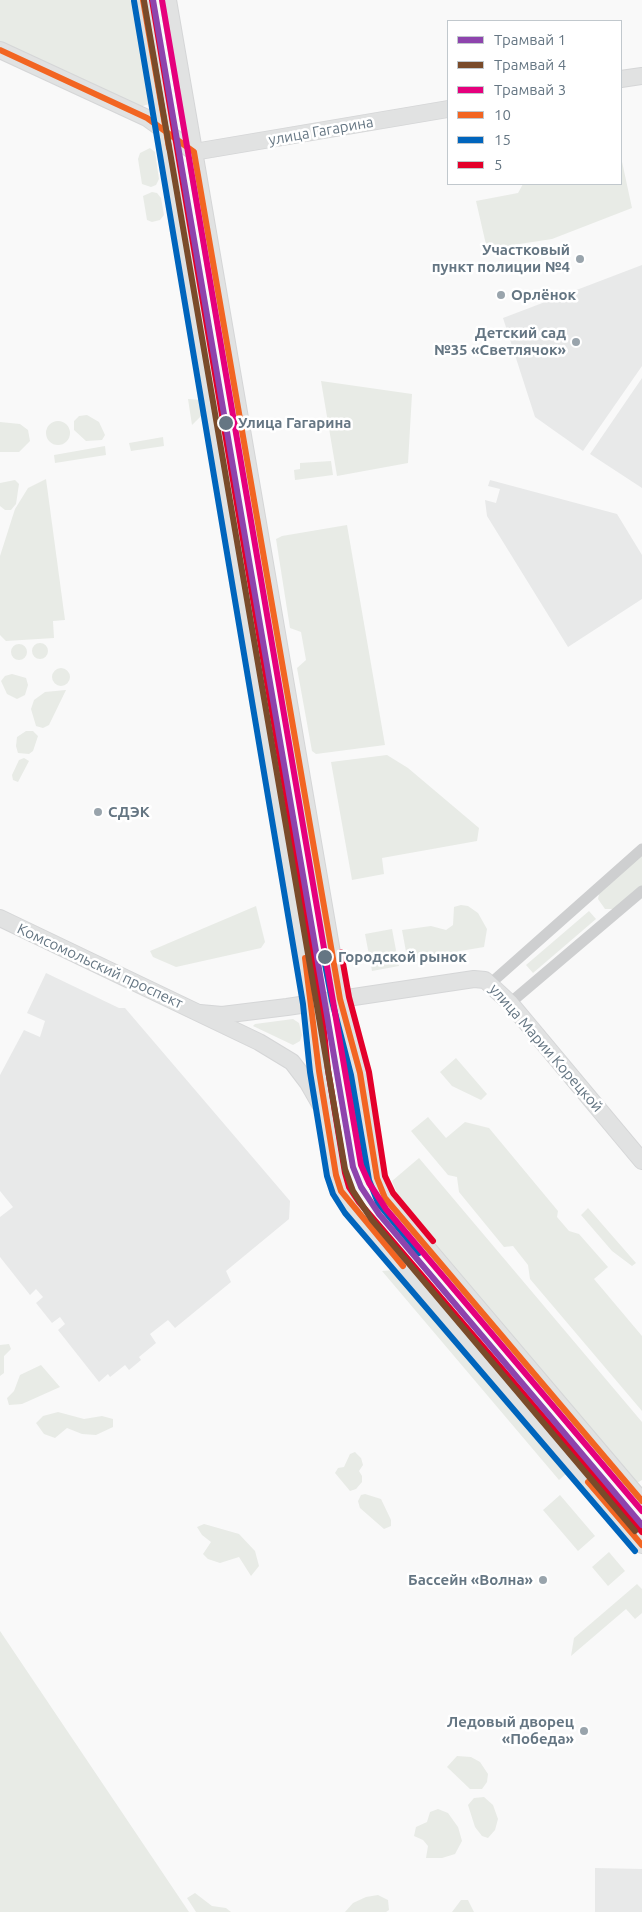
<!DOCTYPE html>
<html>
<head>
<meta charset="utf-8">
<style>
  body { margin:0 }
  #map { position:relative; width:642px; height:1912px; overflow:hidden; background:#f9f9f9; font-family:Ubuntu,sans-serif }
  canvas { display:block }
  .legend { position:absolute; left:447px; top:20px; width:175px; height:165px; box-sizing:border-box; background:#fff; border:1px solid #c1c8cd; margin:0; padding:6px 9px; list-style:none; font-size:15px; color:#657683 }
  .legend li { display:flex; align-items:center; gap:10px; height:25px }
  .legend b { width:25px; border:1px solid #c1c8cd }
</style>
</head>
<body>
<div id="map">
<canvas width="642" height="1912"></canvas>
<ul class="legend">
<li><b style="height:6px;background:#8e44ad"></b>Трамвай 1</li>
<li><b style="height:6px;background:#7a4b2a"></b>Трамвай 4</li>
<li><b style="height:6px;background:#e5007d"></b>Трамвай 3</li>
<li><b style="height:6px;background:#f26522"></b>10</li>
<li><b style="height:6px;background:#0065bd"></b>15</li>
<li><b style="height:6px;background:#e4002b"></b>5</li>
</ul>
</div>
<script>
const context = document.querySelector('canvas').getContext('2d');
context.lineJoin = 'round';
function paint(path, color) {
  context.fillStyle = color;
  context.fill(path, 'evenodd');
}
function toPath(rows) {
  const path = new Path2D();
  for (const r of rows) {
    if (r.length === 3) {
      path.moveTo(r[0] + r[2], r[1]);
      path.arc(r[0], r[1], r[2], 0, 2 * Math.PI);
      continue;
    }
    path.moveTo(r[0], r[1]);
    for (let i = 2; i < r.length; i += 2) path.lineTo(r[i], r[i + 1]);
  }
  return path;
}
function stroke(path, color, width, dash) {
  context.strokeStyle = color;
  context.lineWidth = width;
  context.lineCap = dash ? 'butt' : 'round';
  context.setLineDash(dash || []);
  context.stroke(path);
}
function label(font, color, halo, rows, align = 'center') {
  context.font = font + ' Ubuntu,sans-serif';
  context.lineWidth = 5;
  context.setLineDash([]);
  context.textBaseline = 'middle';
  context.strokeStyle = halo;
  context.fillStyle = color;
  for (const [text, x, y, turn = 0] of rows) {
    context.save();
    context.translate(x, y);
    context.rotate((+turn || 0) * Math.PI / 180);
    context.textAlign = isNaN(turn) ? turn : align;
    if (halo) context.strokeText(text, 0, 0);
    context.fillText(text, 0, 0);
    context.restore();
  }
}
paint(toPath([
  [642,265,642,366,583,451,535,417,503,318],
  [642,378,642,488,590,454],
  [490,480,617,514,642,555,642,599,568,647,487,516,485,500,496,503,500,489,488,486],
  [46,973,119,1008,125,1008,290,1201,289,1219,226,1271,231,1282,175,1328,168,1320,150,1334,156,1343,139,1357,141,1360,129,1370,125,1365,110,1377,108,1374,99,1382,58,1330,65,1324,60,1317,52,1323,36,1303,43,1297,36,1289,30,1295,0,1257,0,1217,13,1207,0,1191,0,1075,24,1030,40,1037,45,1021,27,1013],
  [595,1868,642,1869,642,1912,595,1912]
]), '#e8e9e9');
paint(toPath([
  [0,0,138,0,152,93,149,104,140,107,0,43],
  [150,148,155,152,159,179,156,185,151,187,142,184,138,159,140,153],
  [621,157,632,208,552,239,487,249,476,201,518,193,523,184,621,184],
  [152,192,157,193,161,198,164,215,160,220,152,222,147,220,143,196],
  [321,381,412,394,408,463,337,476],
  [188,399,201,400,203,414,192,425],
  [87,415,99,422,105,435,102,440,86,441,74,430,74,421,79,416],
  [58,433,12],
  [0,422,20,424,28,430,30,441,19,452,0,452],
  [163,437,164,446,131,451,129,443],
  [105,446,106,455,55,463,54,455],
  [331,461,333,475,295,480,294,470,300,469,300,463],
  [46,479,65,620,53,621,54,638,6,641,0,635,0,556,15,509,28,488],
  [15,480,19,484,16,504,11,510,5,510,0,506,0,483],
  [347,525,385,745,316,754,312,751,297,668,306,660,301,632,290,628,276,539,282,536],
  [40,651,8],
  [19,652,8],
  [61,677,9],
  [12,674,26,678,28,685,25,695,17,699,7,694,1,681,5,676],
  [66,690,49,725,43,728,36,726,31,709,34,700,45,692],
  [26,731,33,731,38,736,33,751,29,754,18,753,16,746,17,737],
  [387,755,408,768,479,828,477,841,382,858,384,874,352,880,331,762],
  [24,758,29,761,18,782,13,780,12,775,19,760],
  [642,855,642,886,614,909,605,909,598,899,599,894],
  [461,905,468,906,478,913,487,929,484,947,413,959,407,957,402,930,431,926,446,930,453,925,454,907],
  [256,906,265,942,261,948,176,967,153,957,150,951],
  [589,911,596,919,533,973,526,965],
  [392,929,399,966,372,971,365,934],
  [293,1019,299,1023,302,1035,300,1041,293,1045,253,1026,255,1024],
  [456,1058,487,1094,481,1100,452,1086,440,1072],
  [428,1117,446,1138,465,1122,489,1128,558,1211,557,1217,569,1231,579,1234,608,1267,594,1279,642,1336,642,1411,530,1279,528,1265,513,1246,504,1247,459,1192,457,1177,448,1175,411,1131],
  [419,1158,642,1422,642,1480,635,1484,419,1232,423,1227,397,1193,392,1181],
  [588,1208,636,1263,632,1266,612,1251,581,1215],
  [394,1270,567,1473,559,1480,382,1271],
  [9,1344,11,1349,4,1356,4,1373,0,1376,0,1345],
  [41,1365,60,1387,22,1404,9,1405,7,1398,14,1391,20,1375],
  [58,1412,84,1419,102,1416,113,1419,113,1427,96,1435,82,1434,67,1428,55,1438,44,1434,36,1423,43,1416],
  [355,1452,361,1458,363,1465,359,1471,362,1476,362,1482,356,1489,350,1491,335,1473,338,1468,344,1467,350,1454],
  [365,1494,381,1499,391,1520,391,1526,384,1529,360,1508,358,1501,361,1495],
  [560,1495,595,1536,578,1551,543,1510],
  [204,1524,239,1534,255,1551,259,1566,251,1576,239,1557,220,1563,208,1559,203,1554,211,1542,202,1535,197,1527],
  [609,1552,625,1571,608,1586,592,1567],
  [637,1584,642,1589,642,1613,635,1619,626,1609,571,1656,574,1638],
  [0,1631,189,1912,0,1912],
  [457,1756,471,1757,480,1762,488,1774,487,1782,482,1789,470,1789,447,1767],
  [484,1797,493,1805,498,1819,495,1830,488,1838,482,1836,475,1827,468,1805,474,1798],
  [438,1809,448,1813,458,1827,462,1841,455,1854,442,1858,426,1858,428,1846,423,1840,414,1836,416,1827,427,1822,430,1812],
  [195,1893,212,1906,226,1908,231,1912,196,1912,187,1898],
  [378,1895,388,1900,389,1910,386,1912,345,1912,353,1903,366,1897],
  [461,1900,468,1900,474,1912,452,1912]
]), '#e8ebe6');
const secondary = toPath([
  [143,0,312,1003,319,1071,336,1175,341,1191,352,1207,642,1545],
  [168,0,340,999,360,1073,377,1178,385,1198,642,1501],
  [0,50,147,118,194,152],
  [621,79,642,76],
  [194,152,448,109],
  [0,918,259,1042,292,1062,308,1083,320,1104],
  [200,1013,222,1015,287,1007,474,979,485,980,510,1003,642,1161]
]);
stroke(secondary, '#d5d6d7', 18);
stroke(toPath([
  [491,983,642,849],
  [510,1003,642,891]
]), '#cecfd0', 11);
stroke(secondary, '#e1e2e2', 16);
stroke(toPath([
  [143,0,169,148],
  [0,50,147,118,194,152,340,999,360,1073,377,1178,385,1198,642,1501],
  [305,958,319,1071,336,1175,341,1191,403,1266],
  [588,1482,642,1545]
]), '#f26522', 6);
stroke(toPath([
  [134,1,303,1004,310,1072,327,1176,333,1194,345,1213,635,1551],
  [323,954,332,1001,351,1075,369,1180,378,1203,419,1253]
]), '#0065bd', 6);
stroke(toPath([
  [152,0,321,1002,328,1070,345,1173,349,1187,359,1202,642,1532],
  [341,952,349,997,369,1072,385,1176,393,1193,433,1241]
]), '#e4002b', 6);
stroke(toPath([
  [153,0,353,1167,361,1187,379,1214,642,1525]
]), '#8e44ad', 6);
stroke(toPath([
  [144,1,345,1169,353,1191,372,1220,635,1531]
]), '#7a4b2a', 6);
stroke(toPath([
  [162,0,361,1165,369,1183,386,1209,642,1511]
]), '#e5007d', 6);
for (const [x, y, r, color] of [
  [580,259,5,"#99a4ac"],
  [501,295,5,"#99a4ac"],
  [576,342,5,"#99a4ac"],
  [226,423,8,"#657683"],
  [98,812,5,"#99a4ac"],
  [325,957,8,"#657683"],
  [543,1580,5,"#99a4ac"],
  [584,1731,5,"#99a4ac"]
]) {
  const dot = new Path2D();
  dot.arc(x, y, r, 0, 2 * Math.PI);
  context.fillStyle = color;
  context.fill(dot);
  stroke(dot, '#fff', 2);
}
label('15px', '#657683', '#fff', [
  ["улица Гагарина",321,131,-10],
  ["Комсомольский проспект",100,966,25],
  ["улица Марии Корецкой",546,1048,49]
]);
label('bold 15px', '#657683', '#fff', [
  ["Участковый",570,250],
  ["пункт полиции №4",570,267],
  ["Орлёнок",511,295,"left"],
  ["Детский сад",566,333],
  ["№35 «Светлячок»",566,350],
  ["СДЭК",108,812,"left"],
  ["Бассейн «Волна»",533,1580],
  ["Ледовый дворец",574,1722],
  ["«Победа»",574,1739]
], 'right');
label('bold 15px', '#657683', '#fff', [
  ["Улица Гагарина",238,423],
  ["Городской рынок",338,957]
], 'left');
</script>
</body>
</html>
